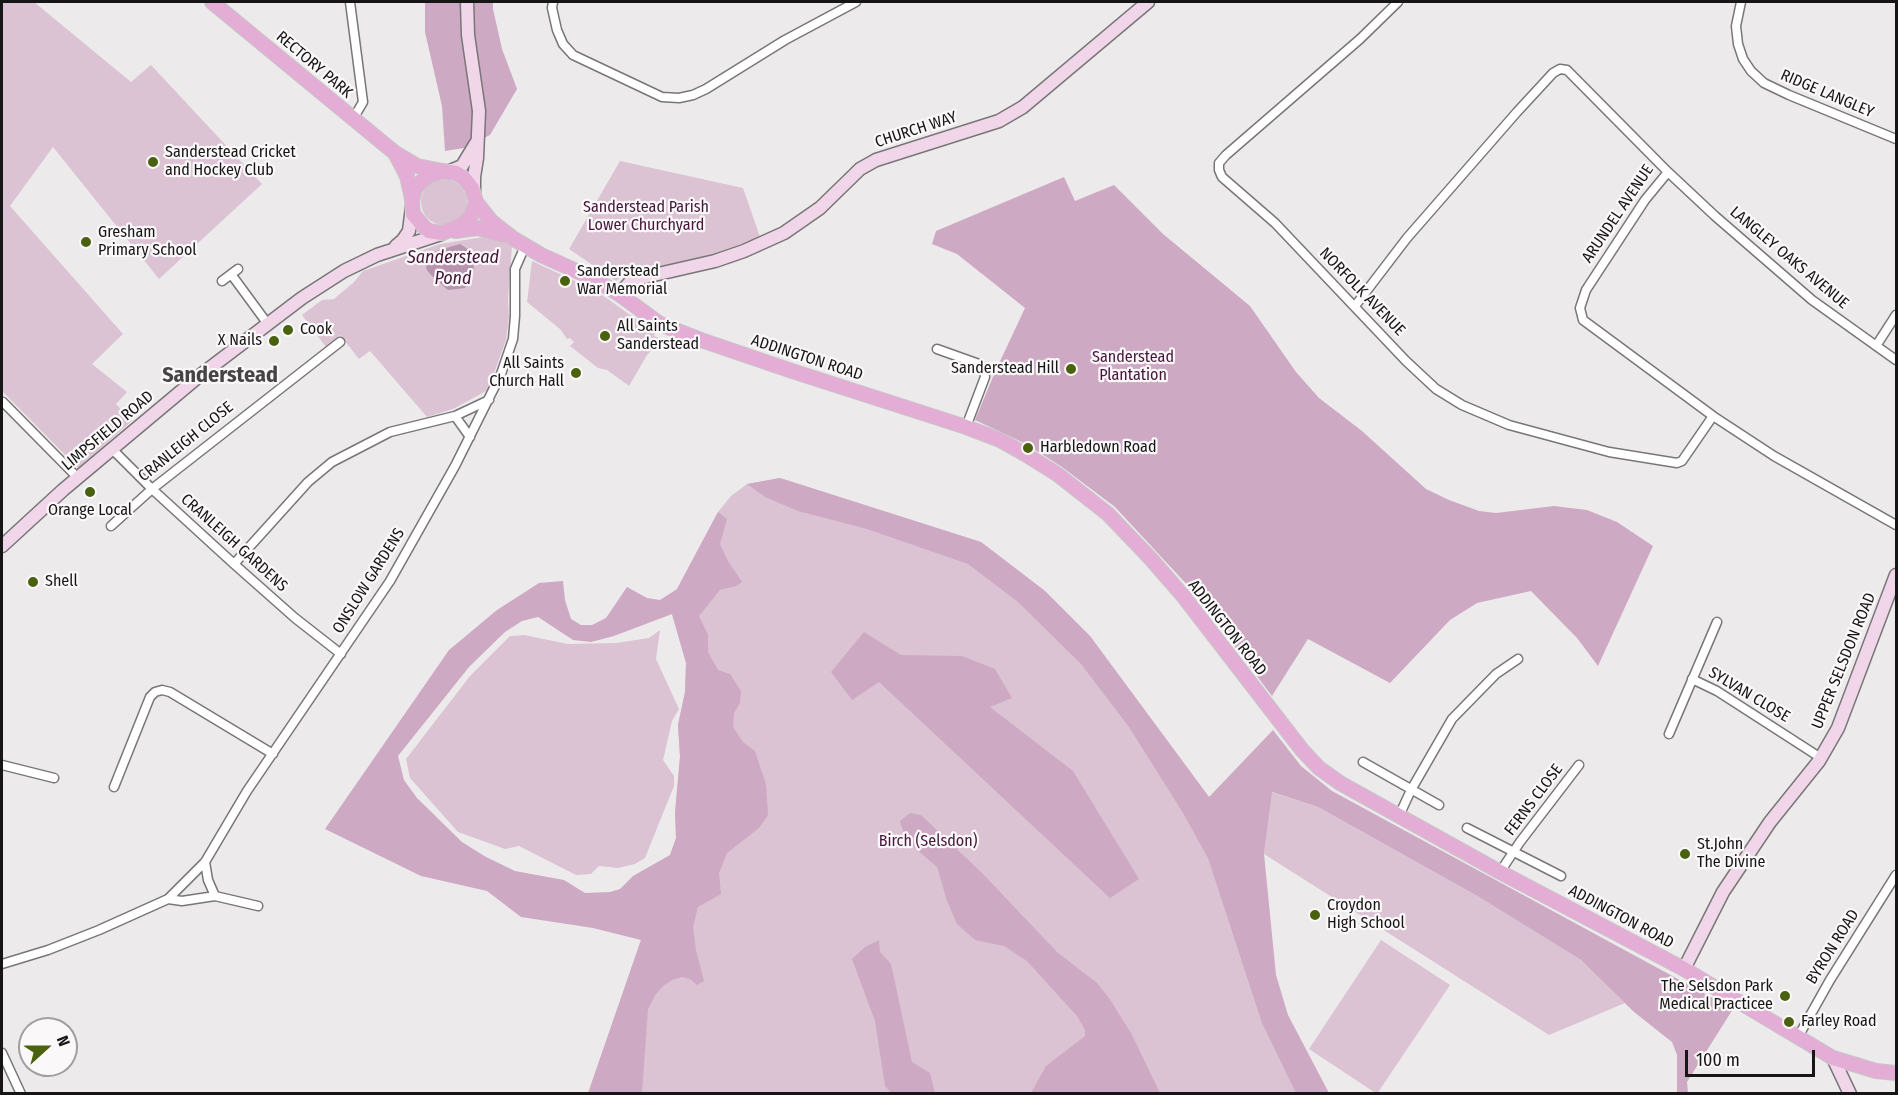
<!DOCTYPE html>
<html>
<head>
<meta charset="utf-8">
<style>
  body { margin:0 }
  #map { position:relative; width:1898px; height:1095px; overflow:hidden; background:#edeaec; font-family:"Fira Sans Condensed",sans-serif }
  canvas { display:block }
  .frame { position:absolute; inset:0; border:3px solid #171617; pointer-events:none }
  .north { position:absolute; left:18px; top:1017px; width:60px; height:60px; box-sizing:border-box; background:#fbf8fa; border:2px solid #a09e9f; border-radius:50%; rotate:69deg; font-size:16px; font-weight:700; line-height:24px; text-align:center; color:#171617 }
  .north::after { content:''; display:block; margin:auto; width:21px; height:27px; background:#4a610e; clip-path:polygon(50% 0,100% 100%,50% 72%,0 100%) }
  .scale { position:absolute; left:1685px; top:1050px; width:130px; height:27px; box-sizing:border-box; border:3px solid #171617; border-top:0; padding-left:8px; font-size:18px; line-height:21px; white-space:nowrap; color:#171617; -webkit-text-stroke:4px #fbf8fa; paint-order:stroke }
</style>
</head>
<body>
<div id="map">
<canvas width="1898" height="1095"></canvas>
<div class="frame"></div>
<div class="north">N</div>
<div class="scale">100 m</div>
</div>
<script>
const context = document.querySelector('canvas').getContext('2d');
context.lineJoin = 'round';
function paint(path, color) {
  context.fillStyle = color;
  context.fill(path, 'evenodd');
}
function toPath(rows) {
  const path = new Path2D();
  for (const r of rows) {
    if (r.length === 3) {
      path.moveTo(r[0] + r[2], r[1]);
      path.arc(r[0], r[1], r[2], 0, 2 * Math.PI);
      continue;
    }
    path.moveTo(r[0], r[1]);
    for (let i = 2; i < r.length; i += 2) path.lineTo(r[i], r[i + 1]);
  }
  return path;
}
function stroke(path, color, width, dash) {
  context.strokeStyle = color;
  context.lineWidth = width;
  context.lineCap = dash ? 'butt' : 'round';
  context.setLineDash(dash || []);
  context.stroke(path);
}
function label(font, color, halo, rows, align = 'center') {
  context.font = font + ' "Fira Sans Condensed",sans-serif';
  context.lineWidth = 4.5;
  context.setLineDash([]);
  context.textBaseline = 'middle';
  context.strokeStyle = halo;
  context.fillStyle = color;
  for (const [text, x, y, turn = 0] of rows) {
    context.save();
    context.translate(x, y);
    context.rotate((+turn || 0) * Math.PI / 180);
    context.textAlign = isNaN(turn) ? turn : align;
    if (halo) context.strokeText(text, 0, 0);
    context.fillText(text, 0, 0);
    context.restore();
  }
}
paint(toPath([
  [2,2,34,2,131,82,151,65,262,184,159,279,53,147,10,206,123,334,92,364,127,392,116,404,132,421,78,468,2,391],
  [620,161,743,188,760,237,713,254,674,264,630,271,616,281,569,249],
  [444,202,23],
  [483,237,497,239,512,246,508,299,509,317,506,340,488,390,453,409,427,417,370,351,359,359,340,335,326,347,302,315,322,300,334,299,354,282,363,271,440,244],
  [532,261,577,282,579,289,583,292,591,289,608,299,655,333,654,336,662,339,647,355,629,386,607,370,598,368,570,346,574,342,570,338,567,339,560,329,527,302],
  [780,478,981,542,1045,591,1090,636,1209,797,1257,854,1269,977,1322,1093,588,1094,676,838,675,813,680,757,678,725,685,692,686,663,672,614,677,589,718,512,731,496,747,484],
  [660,630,656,659,679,709,672,721,663,760,674,776,674,786,645,858,635,864,618,868,599,866,591,874,576,875,519,846,505,849,458,832,410,778,406,759,470,676,510,636,524,635,568,644,616,643,649,638],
  [1271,792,1318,807,1479,897,1581,960,1625,1003,1549,1035,1264,854],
  [1381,940,1450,985,1377,1094,1309,1049]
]), '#dbc3d3');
paint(toPath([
  [425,2,493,2,493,9,502,49,517,89,490,135,464,148,445,151,442,106,425,32],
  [1064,177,1075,201,1114,185,1163,234,1250,306,1296,372,1319,398,1362,431,1426,489,1449,500,1479,511,1496,513,1554,506,1587,510,1617,522,1653,546,1598,666,1577,638,1531,591,1477,603,1450,620,1390,683,1308,639,1272,696,1191,589,1115,507,1062,467,1026,444,975,420,995,372,1025,308,957,254,932,244,936,231],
  [780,478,981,542,1045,591,1090,636,1209,797,1273,730,1301,766,1332,791,1733,1009,1687,1082,1688,1093,1677,1093,1677,1055,1672,1042,1634,1012,1581,960,1479,897,1318,807,1272,792,1264,854,1276,975,1288,1015,1329,1093,1296,1093,1262,1023,1208,858,1183,813,1129,727,1081,664,1018,602,968,564,867,529,798,511,765,497,747,484],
  [718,512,727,519,720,544,728,561,742,582,736,586,720,590,699,616,708,635,708,652,718,670,730,674,741,691,740,703,734,713,733,727,743,742,755,751,766,784,768,815,759,828,727,853,719,873,721,894,698,907,693,927,696,950,704,981,697,985,690,979,682,977,672,980,663,986,656,994,648,1009,642,1093,588,1093,641,940,593,928,521,917,487,891,421,876,325,829,449,650,497,610,539,583,563,581,565,600,571,619,581,625,592,625,606,618,627,587,647,598,660,600,677,589],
  [672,614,686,663,685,692,678,725,680,757,675,813,676,838,670,855,633,876,620,889,610,892,585,893,564,880,515,871,486,857,462,842,417,798,404,780,398,756,469,667,505,632,522,621,538,617,573,640,591,642,614,636],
  [864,632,901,655,962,656,995,669,1012,698,990,707,1073,771,1139,879,1110,898,879,682,852,700,831,672],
  [910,813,921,815,983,874,1057,952,1097,983,1109,998,1131,1033,1160,1093,1031,1093,1046,1066,1085,1036,1085,1030,1077,1016,1027,961,1004,946,975,940,957,924,947,901,937,867,915,848,904,834,900,821],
  [879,940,880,952,891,964,912,1062,930,1073,935,1093,891,1093,885,1086,875,1021,852,959,865,947]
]), '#cea9c3');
paint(toPath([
  [460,244,469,250,472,255,474,269,471,279,465,288,448,290,431,275,427,270,425,263,436,251]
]), '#b994ae');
const street = toPath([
  [350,2,363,102,353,119],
  [553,2,552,8,557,30,563,44,573,55,662,97,679,98,693,95,706,89,785,40,856,2],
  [1398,2,1360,39,1226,155,1219,163,1219,170,1222,177,1275,223,1406,361,1436,389,1462,405,1509,425,1609,452,1677,463,1682,461,1713,416],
  [1741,2,1736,26,1738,44,1743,59,1751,71,1764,83,1789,95,1896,139],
  [1668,172,1715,216,1812,300,1896,360],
  [231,274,267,323],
  [222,281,238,269],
  [1355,306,1407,238,1517,112,1553,73,1560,69,1567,70,1668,172,1645,200,1586,290,1580,308,1583,320,1713,416,1774,456,1896,525],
  [1876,346,1896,315],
  [937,349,979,364,984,369,985,377,966,427],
  [3,402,78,478],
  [455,416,470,437],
  [112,449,152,489,234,564,295,618,341,654],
  [111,526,152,489,340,342],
  [234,564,308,482,332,462,390,432,455,416,489,400],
  [1692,679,1717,691,1821,758],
  [1669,734,1717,622],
  [1363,762,1439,805],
  [2,765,54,778],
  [114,787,150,697,155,692,162,690,170,692,273,754],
  [1399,816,1411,790,1452,719,1496,674,1518,659],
  [1467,828,1561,876],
  [205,862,208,880,215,896],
  [1500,872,1520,842,1579,765],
  [168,899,205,862,247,791,390,581,455,466,501,374,513,339,515,316,515,269,525,246],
  [2,964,48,950,99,930,168,899,182,901,215,896,258,906],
  [1798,1037,1830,980,1896,875],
  [2,1053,21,1094]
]);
const secondary = toPath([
  [467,2,468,35,479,111,477,158,474,177,474,194],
  [450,171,462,166,476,143],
  [396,246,403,240,409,231,412,207],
  [619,294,632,280,715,261,744,251,784,233,820,208,860,169,876,160,999,121,1023,107,1148,2],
  [2,546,63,490,198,377,302,298,344,271,377,255,441,234],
  [1684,969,1723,892,1770,822,1819,761,1838,728,1896,575],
  [1833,1058,1850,1094]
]);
const primary = toPath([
  [212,2,395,153,417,166,443,171],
  [396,155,407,176,412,199],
  [443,171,456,173,464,178,472,188,476,202,471,216,462,225,442,233,429,231,424,227,413,214,412,201,415,189,422,181,428,176,443,171],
  [476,202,491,221,514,239,541,255,592,278,619,294,660,324,701,340,792,371,966,427,1000,440,1025,454,1057,474,1108,514,1151,559,1184,597,1302,750,1319,768,1340,783,1500,872,1684,969,1833,1058,1876,1071,1896,1073],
  [455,231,478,228,504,235]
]);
stroke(street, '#787677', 11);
stroke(secondary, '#787677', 15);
stroke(primary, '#c7c7c7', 16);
stroke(street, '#fff', 8);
stroke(secondary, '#f1d6ea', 12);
stroke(primary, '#e3add6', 14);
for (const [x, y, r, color] of [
  [153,162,6,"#4a610e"],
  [86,242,6,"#4a610e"],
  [565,281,6,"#4a610e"],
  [288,330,6,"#4a610e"],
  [605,336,6,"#4a610e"],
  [274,341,6,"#4a610e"],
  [1071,369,6,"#4a610e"],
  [576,373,6,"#4a610e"],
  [1028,448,6,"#4a610e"],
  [90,492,6,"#4a610e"],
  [33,582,6,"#4a610e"],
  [1685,854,6,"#4a610e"],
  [1315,915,6,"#4a610e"],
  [1785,996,6,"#4a610e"],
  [1789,1022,6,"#4a610e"]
]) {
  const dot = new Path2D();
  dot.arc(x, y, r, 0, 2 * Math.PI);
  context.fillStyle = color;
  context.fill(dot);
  stroke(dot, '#fbf8fa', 2);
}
label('16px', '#171617', '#fbf8fa', [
  ["RECTORY PARK",314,65,40],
  ["RIDGE LANGLEY",1827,94,23],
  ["CHURCH WAY",916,130,-18],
  ["ARUNDEL AVENUE",1618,214,-56],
  ["LANGLEY OAKS AVENUE",1789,258,40],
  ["NORFOLK AVENUE",1362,292,46],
  ["ADDINGTON ROAD",807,358,18],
  ["LIMPSFIELD ROAD",108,431,-40],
  ["CRANLEIGH CLOSE",186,442,-39],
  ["CRANLEIGH GARDENS",234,543,42],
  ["ONSLOW GARDENS",369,581,-58],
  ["ADDINGTON ROAD",1227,628,52],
  ["UPPER SELSDON ROAD",1844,661,-68],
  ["SYLVAN CLOSE",1749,695,31],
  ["FERNS CLOSE",1534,800,-53],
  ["ADDINGTON ROAD",1621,917,28],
  ["BYRON ROAD",1833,947,-58]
]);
label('16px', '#171617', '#fbf8fa', [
  ["Sanderstead Cricket",165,153],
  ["and Hockey Club",165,171],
  ["Gresham",98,233],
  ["Primary School",98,251],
  ["Sanderstead",577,272],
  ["War Memorial",577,290],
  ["All Saints",617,327],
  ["Sanderstead",617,345],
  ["Cook",300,330],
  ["X Nails",262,341,"right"],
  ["All Saints",564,364,"right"],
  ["Church Hall",564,382,"right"],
  ["Sanderstead Hill",1059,369,"right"],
  ["Harbledown Road",1040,448],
  ["Orange Local",90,511,"center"],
  ["Shell",45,582],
  ["St.John",1697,845],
  ["The Divine",1697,863],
  ["Croydon",1327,906],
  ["High School",1327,924],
  ["The Selsdon Park",1773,987,"right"],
  ["Medical Practicee",1773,1005,"right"],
  ["Farley Road",1801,1022]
], 'left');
label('16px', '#46173b', '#fbf8fa', [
  ["Sanderstead Parish",646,208],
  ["Lower Churchyard",646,226],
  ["Sanderstead",1133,358],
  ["Plantation",1133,376],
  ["Birch (Selsdon)",928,842]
]);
label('italic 18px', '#421438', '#fbf8fa', [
  ["Sanderstead",453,258],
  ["Pond",453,279]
]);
label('bold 22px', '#474446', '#fbf8fa', [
  ["Sanderstead",220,376]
]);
</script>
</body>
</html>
